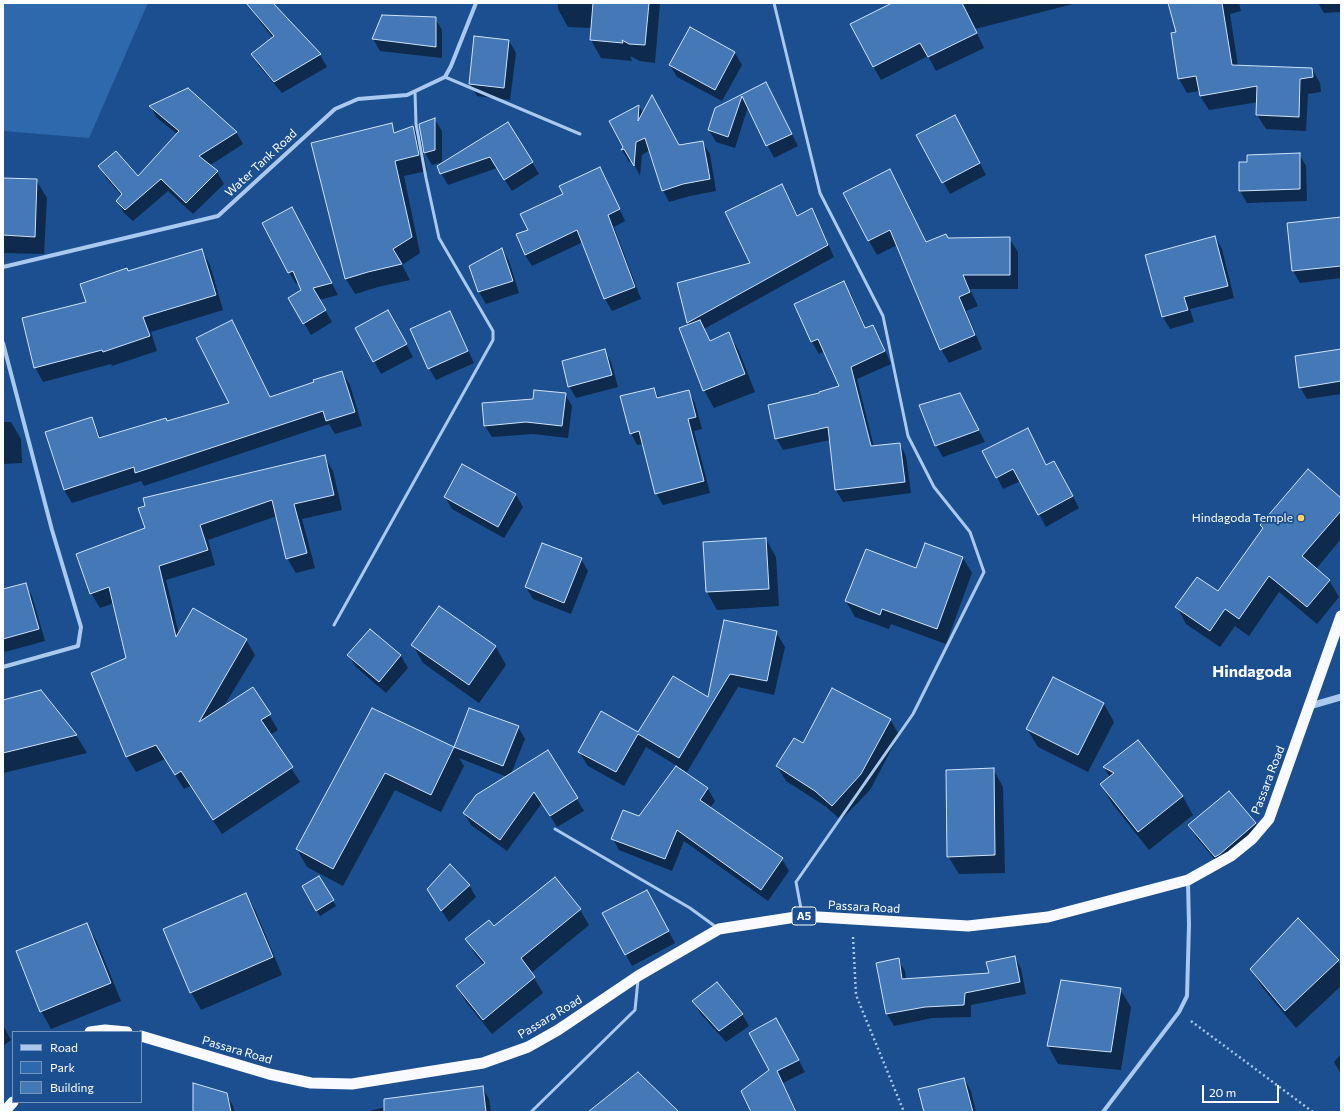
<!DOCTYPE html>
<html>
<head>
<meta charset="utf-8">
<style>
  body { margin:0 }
  #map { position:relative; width:1344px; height:1115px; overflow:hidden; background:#1b4f8f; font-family:Commissioner,sans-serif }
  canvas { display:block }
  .frame { position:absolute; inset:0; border:4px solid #fff; pointer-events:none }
  .legend { position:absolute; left:12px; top:1031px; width:130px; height:72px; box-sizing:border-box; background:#1b4f8f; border:1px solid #7695bc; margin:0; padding:5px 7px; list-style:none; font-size:12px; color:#fff }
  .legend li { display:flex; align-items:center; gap:8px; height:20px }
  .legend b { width:20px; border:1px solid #7695bc }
  .scale { position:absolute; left:1202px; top:1085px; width:77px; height:18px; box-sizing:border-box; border:2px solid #fff; border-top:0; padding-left:5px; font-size:12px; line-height:14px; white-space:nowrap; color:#fff; -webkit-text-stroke:3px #1b4f8f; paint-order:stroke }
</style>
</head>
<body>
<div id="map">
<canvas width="1344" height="1115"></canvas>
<div class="frame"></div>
<ul class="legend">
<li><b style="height:5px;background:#a9c9ee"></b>Road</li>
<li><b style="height:11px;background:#2e69ad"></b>Park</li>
<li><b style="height:11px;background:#4478b7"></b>Building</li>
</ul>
<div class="scale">20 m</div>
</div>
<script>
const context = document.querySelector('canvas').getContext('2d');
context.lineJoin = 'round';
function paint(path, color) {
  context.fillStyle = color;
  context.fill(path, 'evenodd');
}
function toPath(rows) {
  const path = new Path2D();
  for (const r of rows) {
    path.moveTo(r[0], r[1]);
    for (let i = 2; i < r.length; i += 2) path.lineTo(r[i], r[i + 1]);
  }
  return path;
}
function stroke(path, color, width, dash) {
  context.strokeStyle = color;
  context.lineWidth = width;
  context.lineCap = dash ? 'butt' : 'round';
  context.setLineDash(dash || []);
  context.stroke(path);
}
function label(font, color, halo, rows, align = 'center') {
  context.font = font + ' Commissioner,sans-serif';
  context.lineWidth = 3.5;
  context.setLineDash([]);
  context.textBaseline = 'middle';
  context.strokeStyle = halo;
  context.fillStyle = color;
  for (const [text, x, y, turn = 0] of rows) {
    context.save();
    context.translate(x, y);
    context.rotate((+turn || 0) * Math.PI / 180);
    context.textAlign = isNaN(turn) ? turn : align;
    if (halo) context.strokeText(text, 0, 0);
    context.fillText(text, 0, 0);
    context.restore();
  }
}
paint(toPath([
  [3,3,148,3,89,138,3,131]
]), '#2e69ad');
paint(toPath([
  [267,3,271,3,320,55,327,67,282,93,259,66,252,54,273,38,260,22,253,10],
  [558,3,660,3,655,63,640,61,630,56,632,61,601,58,591,40,592,28,568,27,558,9],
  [894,3,1077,3,975,29,984,48,936,71,928,56,881,80,873,66],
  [1169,3,1239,3,1241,11,1230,14,1238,66,1312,69,1320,83,1321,92,1308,94,1306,131,1266,129,1257,115,1258,102,1209,110,1200,96,1200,91,1187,93,1179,79,1172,34,1178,33],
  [1318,3,1341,3,1341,12,1324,13],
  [382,16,435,18,442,30,442,58,380,51,373,39],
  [690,29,735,53,742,65,722,101,677,77,670,65],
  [509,41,516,53,510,100,477,96,470,84],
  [766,84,798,146,774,158,748,107,735,148,716,142,709,130,716,109],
  [150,106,236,132,243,144,209,166,217,172,224,184,193,214,168,191,133,221,124,213,118,201,122,196,106,178,100,166,138,178,177,134,157,118],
  [639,106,643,113,679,146,703,143,710,154,716,191,690,196,669,202,663,190,650,150,642,155,640,176,632,160,629,162,622,150,624,147,611,122],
  [435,120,442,131,442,162,432,165,423,150,427,171,404,176,420,253,402,265,410,280,378,287,355,294,346,279,391,124,396,133,413,127,424,146],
  [508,123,539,174,512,191,497,168,448,185,441,173],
  [961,128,986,175,950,194,918,135],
  [1299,154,1306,166,1307,201,1247,203,1240,191,1248,163],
  [890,170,927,243,948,239,1009,238,1018,252,1018,289,970,289,978,306,966,311,982,349,949,363,941,349,897,245,877,255,869,241],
  [3,179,36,180,47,198,44,254,3,253],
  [606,180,625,221,614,227,641,299,612,311,605,299,583,242,532,266,525,255,529,230],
  [782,185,798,216,811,209,818,221,834,257,704,329,711,342,729,334,739,351,755,392,714,408,704,390,688,322,752,264],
  [1341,218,1341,278,1300,283,1293,271],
  [298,220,338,295,319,300,332,322,311,335,289,298,302,290,299,283,296,284,289,272],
  [1215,237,1222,249,1234,298,1190,309,1194,322,1170,329,1163,317],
  [502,249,509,261,519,293,486,304,479,292],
  [202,251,210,265,223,310,151,332,157,351,112,366,111,364,43,382,35,367,87,303,128,272],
  [844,283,851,294,866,329,873,326,880,338,891,364,857,379,874,447,900,444,906,456,911,493,843,502,836,490,830,440,783,450,776,438,821,394,840,387,825,351,819,354,812,342,795,304],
  [449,312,456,324,474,363,436,380,429,368],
  [232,321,271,398,316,383,342,372,350,385,362,426,335,434,329,424,144,486,141,481,72,503,64,490,92,418,101,438,168,422,230,403],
  [395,323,413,357,381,374,356,328],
  [604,350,611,362,618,387,576,398,569,386],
  [1341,350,1341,394,1307,399,1300,387],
  [654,389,660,399,688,391,695,403,702,429,694,431,710,493,663,505,656,493,643,444,637,445,631,433],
  [565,394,572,406,568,438,533,434,492,437,485,426,533,400],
  [966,406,985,442,943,457,936,445],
  [3,420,3,422,11,422,21,439,22,463,3,464],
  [1034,441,1047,466,1061,474,1079,508,1046,527,1021,481,1003,489,997,477],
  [324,456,333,471,342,510,302,519,315,568,296,573,287,558,277,516,208,540,215,565,166,580,179,634,246,640,255,655,224,706,253,688,278,730,270,735,300,782,222,834,190,786,184,789,165,759,136,772,127,757,92,674,128,659,114,603,100,608,91,593,146,529],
  [463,465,516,495,523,507,504,538,452,509,445,497],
  [1341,499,1341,539,1316,569,1329,580,1339,597,1317,624,1279,592,1249,636,1235,626,1220,647,1186,624,1177,607,1219,593,1264,530,1261,525],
  [766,539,776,557,779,606,717,610,707,592],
  [963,558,972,573,946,644,891,624,889,629,855,617,846,601,916,569],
  [581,559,588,571,571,614,533,599,526,587],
  [25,584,32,596,45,641,5,652,3,648,3,590],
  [439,607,496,647,506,665,479,703,423,663,413,645],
  [725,622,776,632,785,647,774,695,738,687,687,772,680,768,679,769,708,789,715,801,710,808,782,859,789,871,768,901,684,841,672,871,619,850,613,839,640,818,677,766,646,747,624,786,588,766,579,752,638,734,709,698],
  [370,630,401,656,408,668,386,693,356,667,349,656],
  [40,691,76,735,87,753,3,773,3,701],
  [1104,704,1114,722,1088,772,1038,747,1027,729],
  [470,709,518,727,525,739,511,774,548,751,584,811,557,827,542,803,507,851,471,825,464,813,507,777,459,758,464,766,441,812,395,790,343,886,307,867,297,849,373,710,455,749],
  [890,719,899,735,870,790,841,820,825,806,786,781,777,766,803,745],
  [1138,741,1183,797,1193,815,1149,850,1111,802,1101,784,1110,777,1104,768],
  [993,769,1003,787,1005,873,959,874,948,856],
  [1229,792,1256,824,1262,836,1222,868,1196,837,1189,825],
  [319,877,336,906,320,916,303,887],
  [555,879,580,910,589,925,531,973,543,993,492,1034,466,1002,457,987,484,965,475,954,467,939,494,928],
  [469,885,476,897,449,922,428,889],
  [647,891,675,943,632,966,626,955],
  [246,894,256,912,282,975,201,1010,191,992],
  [1298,919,1338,961,1341,966,1341,986,1296,1028,1262,987,1251,969],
  [87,924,97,942,121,1001,51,1029,41,1011],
  [1015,957,1021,969,1026,994,971,1005,971,1017,932,1018,894,1026,887,1014,877,964,898,960,905,971,906,979,990,974],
  [1120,989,1131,1007,1121,1070,1058,1064,1048,1046],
  [693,1001,742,1014,749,1026,726,1042,700,1013],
  [3,1025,11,1040,3,1046],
  [783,1031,805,1072,783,1083,797,1112,747,1112,751,1109,770,1070],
  [1341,1054,1341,1074,1334,1062],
  [964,1079,971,1091,976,1112,925,1112],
  [482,1087,489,1099,491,1112,365,1112,406,1102],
  [226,1094,233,1106,235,1112,194,1112]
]), '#0007');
const building = toPath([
  [246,3,273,3,321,54,274,82,251,54,274,36,246,3],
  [593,3,649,3,645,45,629,44,622,40,623,43,590,40,593,3],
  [892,3,962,3,977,33,928,57,920,43,873,67,850,24,892,3],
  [1168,3,1222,3,1232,65,1312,68,1313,77,1300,79,1299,117,1256,115,1257,86,1200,96,1196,76,1178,79,1171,33,1176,32,1168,3],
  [382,15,436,17,436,47,372,39,382,15],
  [690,27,735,52,715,90,669,65,690,27],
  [474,36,509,40,504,88,469,84,474,36],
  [766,82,792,134,766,146,742,96,728,137,708,130,715,108,766,82],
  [188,88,237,132,199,156,218,171,186,203,161,179,125,210,116,201,122,194,98,166,116,151,138,176,179,131,149,106,188,88],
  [652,95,679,145,703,141,710,179,683,184,662,191,645,138,636,142,634,166,624,149,621,150,623,147,609,121,639,105,638,121,652,95],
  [955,115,980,163,942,183,916,135,955,115],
  [435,118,435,150,424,153,419,124,435,118],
  [508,122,533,162,504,180,490,157,440,174,437,166,508,122],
  [392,123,394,133,413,126,419,155,395,161,412,237,393,249,402,264,368,272,345,279,311,143,392,123],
  [1300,153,1300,189,1239,191,1239,162,1247,162,1247,155,1300,153],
  [600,167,620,209,608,215,635,287,604,299,577,230,525,255,516,234,528,230,520,214,563,194,559,186,600,167],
  [890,169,926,242,946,234,948,238,1010,237,1010,275,963,275,970,292,959,297,975,335,940,350,890,230,868,241,843,193,890,169],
  [3,178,37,179,35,237,3,235,3,178],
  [782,184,797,216,812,208,828,245,687,323,677,283,750,263,725,212,782,184],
  [292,207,332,283,313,288,326,310,303,324,288,298,301,290,293,271,288,273,262,223,292,207],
  [1341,217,1341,266,1292,271,1287,223,1341,217],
  [1215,236,1228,286,1184,297,1188,310,1162,317,1145,255,1215,236],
  [502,248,513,281,478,292,469,266,502,248],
  [202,249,216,295,143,317,150,336,103,352,102,350,34,368,22,318,86,302,80,284,127,268,128,271,202,249],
  [844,281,865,328,873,325,885,351,851,367,871,446,900,443,905,482,835,490,828,427,775,439,768,405,819,393,819,392,839,386,818,339,811,342,794,304,844,281],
  [388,310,407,344,373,362,355,328,388,310],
  [450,311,468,351,428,369,410,329,450,311],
  [232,320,270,397,314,382,313,380,342,371,355,412,326,421,323,411,135,473,134,467,64,490,45,432,92,417,99,438,166,418,167,421,229,403,196,338,232,320],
  [700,320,710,341,729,332,745,374,703,391,679,328,700,320],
  [605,349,612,375,568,387,562,361,605,349],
  [1341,349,1341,381,1299,388,1295,356,1341,349],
  [654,388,657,398,689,390,696,417,688,419,704,481,655,494,639,431,630,434,620,396,654,388],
  [534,390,566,393,562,426,526,422,484,426,482,403,533,399,534,390],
  [960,393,979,430,935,446,919,405,960,393],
  [1028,428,1046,465,1054,461,1073,496,1038,515,1013,469,996,478,982,451,1028,428],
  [325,455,334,495,294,504,307,553,286,559,272,500,200,525,208,550,159,566,176,637,193,608,247,639,199,722,253,687,271,714,261,720,293,767,213,820,181,771,175,775,156,745,126,757,91,673,126,658,109,587,90,594,76,554,145,528,138,508,145,506,143,498,325,455],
  [462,464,516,494,498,527,444,497,462,464],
  [1308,469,1341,498,1341,511,1302,556,1330,580,1307,607,1269,576,1239,619,1225,609,1210,631,1175,607,1197,577,1218,591,1263,528,1260,525,1308,469],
  [766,538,769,589,706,592,703,542,766,538],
  [542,543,582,558,564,603,525,587,542,543],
  [925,543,963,557,937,629,882,609,880,615,845,601,866,549,916,568,925,543],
  [26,583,39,629,3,639,3,589,26,583],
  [439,606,496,646,469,685,411,645,439,606],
  [724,620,777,631,767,681,730,674,679,758,638,734,616,772,578,752,601,711,638,732,673,676,708,697,724,620],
  [370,629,401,655,379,682,347,655,370,629],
  [1053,677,1104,703,1078,755,1026,729,1053,677],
  [832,688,891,719,861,774,832,806,815,791,776,766,794,738,803,743,832,688],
  [41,690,77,735,3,753,3,700,41,690],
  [372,708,454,747,431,795,385,773,333,869,296,849,372,708],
  [469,708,519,726,503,766,454,747,469,708],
  [1138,740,1183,796,1138,832,1100,784,1114,773,1103,767,1138,740],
  [548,750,578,798,550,816,534,792,500,840,463,813,476,795,548,750],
  [676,766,708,788,700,800,783,858,761,890,677,830,665,859,611,839,623,810,639,816,676,766],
  [994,768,995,855,947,857,946,770,994,768],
  [1229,791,1256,823,1220,854,1215,857,1188,825,1229,791],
  [450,864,470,885,441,911,427,889,450,864],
  [319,876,334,900,316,911,302,886,319,876],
  [555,877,581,909,521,958,535,977,483,1020,456,986,485,963,465,939,489,920,494,926,555,877],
  [647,890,669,931,625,955,602,913,647,890],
  [246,893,273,957,190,993,163,929,246,893],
  [1298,918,1339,960,1285,1011,1250,969,1298,918],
  [87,923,111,983,40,1012,16,951,87,923],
  [1015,956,1020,982,965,993,964,1005,925,1007,886,1014,876,963,899,958,902,979,989,973,986,962,1015,956],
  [1061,980,1121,988,1111,1052,1047,1046,1061,980],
  [717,982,743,1014,719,1031,692,1001,717,982],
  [776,1018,799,1060,777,1071,796,1112,751,1112,741,1091,769,1070,749,1033,776,1018],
  [638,1072,679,1112,588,1112,638,1072],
  [964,1078,973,1112,924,1112,918,1089,964,1078],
  [193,1083,227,1093,231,1112,193,1112,193,1083],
  [483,1086,486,1112,384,1112,384,1099,483,1086]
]);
paint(building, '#4478b7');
stroke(building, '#cfe3fa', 1);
stroke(toPath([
  [853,937,856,995,904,1112],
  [1191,1021,1313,1112]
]), '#a9c9ee', 2.5, [2, 3]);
stroke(toPath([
  [774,3,820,193,883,316,908,436,934,487,970,532,984,572,913,714,796,882,802,914],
  [445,77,580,134],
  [334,625,493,340,493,331,439,238,426,178,416,124,415,92],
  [555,829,690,908,716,927],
  [531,1112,635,1010,638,980]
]), '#a9c9ee', 3);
stroke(toPath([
  [3,267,218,216,335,109,358,99,407,95,445,77,451,66,476,3],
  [3,343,52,530,81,627,78,646,3,667],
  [1103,1112,1179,1012,1187,996,1189,925,1188,882]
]), '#a9c9ee', 4);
stroke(toPath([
  [1310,706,1341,697]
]), '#a9c9ee', 7);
stroke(toPath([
  [90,1032,105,1030,127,1032],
  [141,1036,269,1074,311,1083,352,1084,483,1063,528,1047,558,1030,638,976,719,929,802,916,968,926,1048,917,1188,880,1231,856,1252,839,1269,819,1341,616],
  [4,1112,13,1102]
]), '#f8faff', 11);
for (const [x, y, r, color] of [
  [1301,518,4,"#ffd166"]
]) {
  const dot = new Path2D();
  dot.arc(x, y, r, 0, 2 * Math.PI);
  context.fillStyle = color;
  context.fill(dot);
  stroke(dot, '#1b4f8f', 1.5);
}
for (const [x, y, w] of [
  [804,916,24]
]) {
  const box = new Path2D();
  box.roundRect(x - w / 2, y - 9, w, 18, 3);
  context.fillStyle = '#1b4f8f';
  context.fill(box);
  stroke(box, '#fff', 1);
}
label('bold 11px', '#fff', null, [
  ["A5",804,916]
]);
label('12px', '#fff', '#1b4f8f', [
  ["Water Tank Road",261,163,-43],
  ["Passara Road",1268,780,-69],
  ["Passara Road",864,907,3],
  ["Passara Road",550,1017,-31],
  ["Passara Road",237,1050,16]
]);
label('12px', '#fff', '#1b4f8f', [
  ["Hindagoda Temple",1293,518]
], 'right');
label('bold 16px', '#fff', '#1b4f8f', [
  ["Hindagoda",1252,672]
]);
</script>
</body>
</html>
